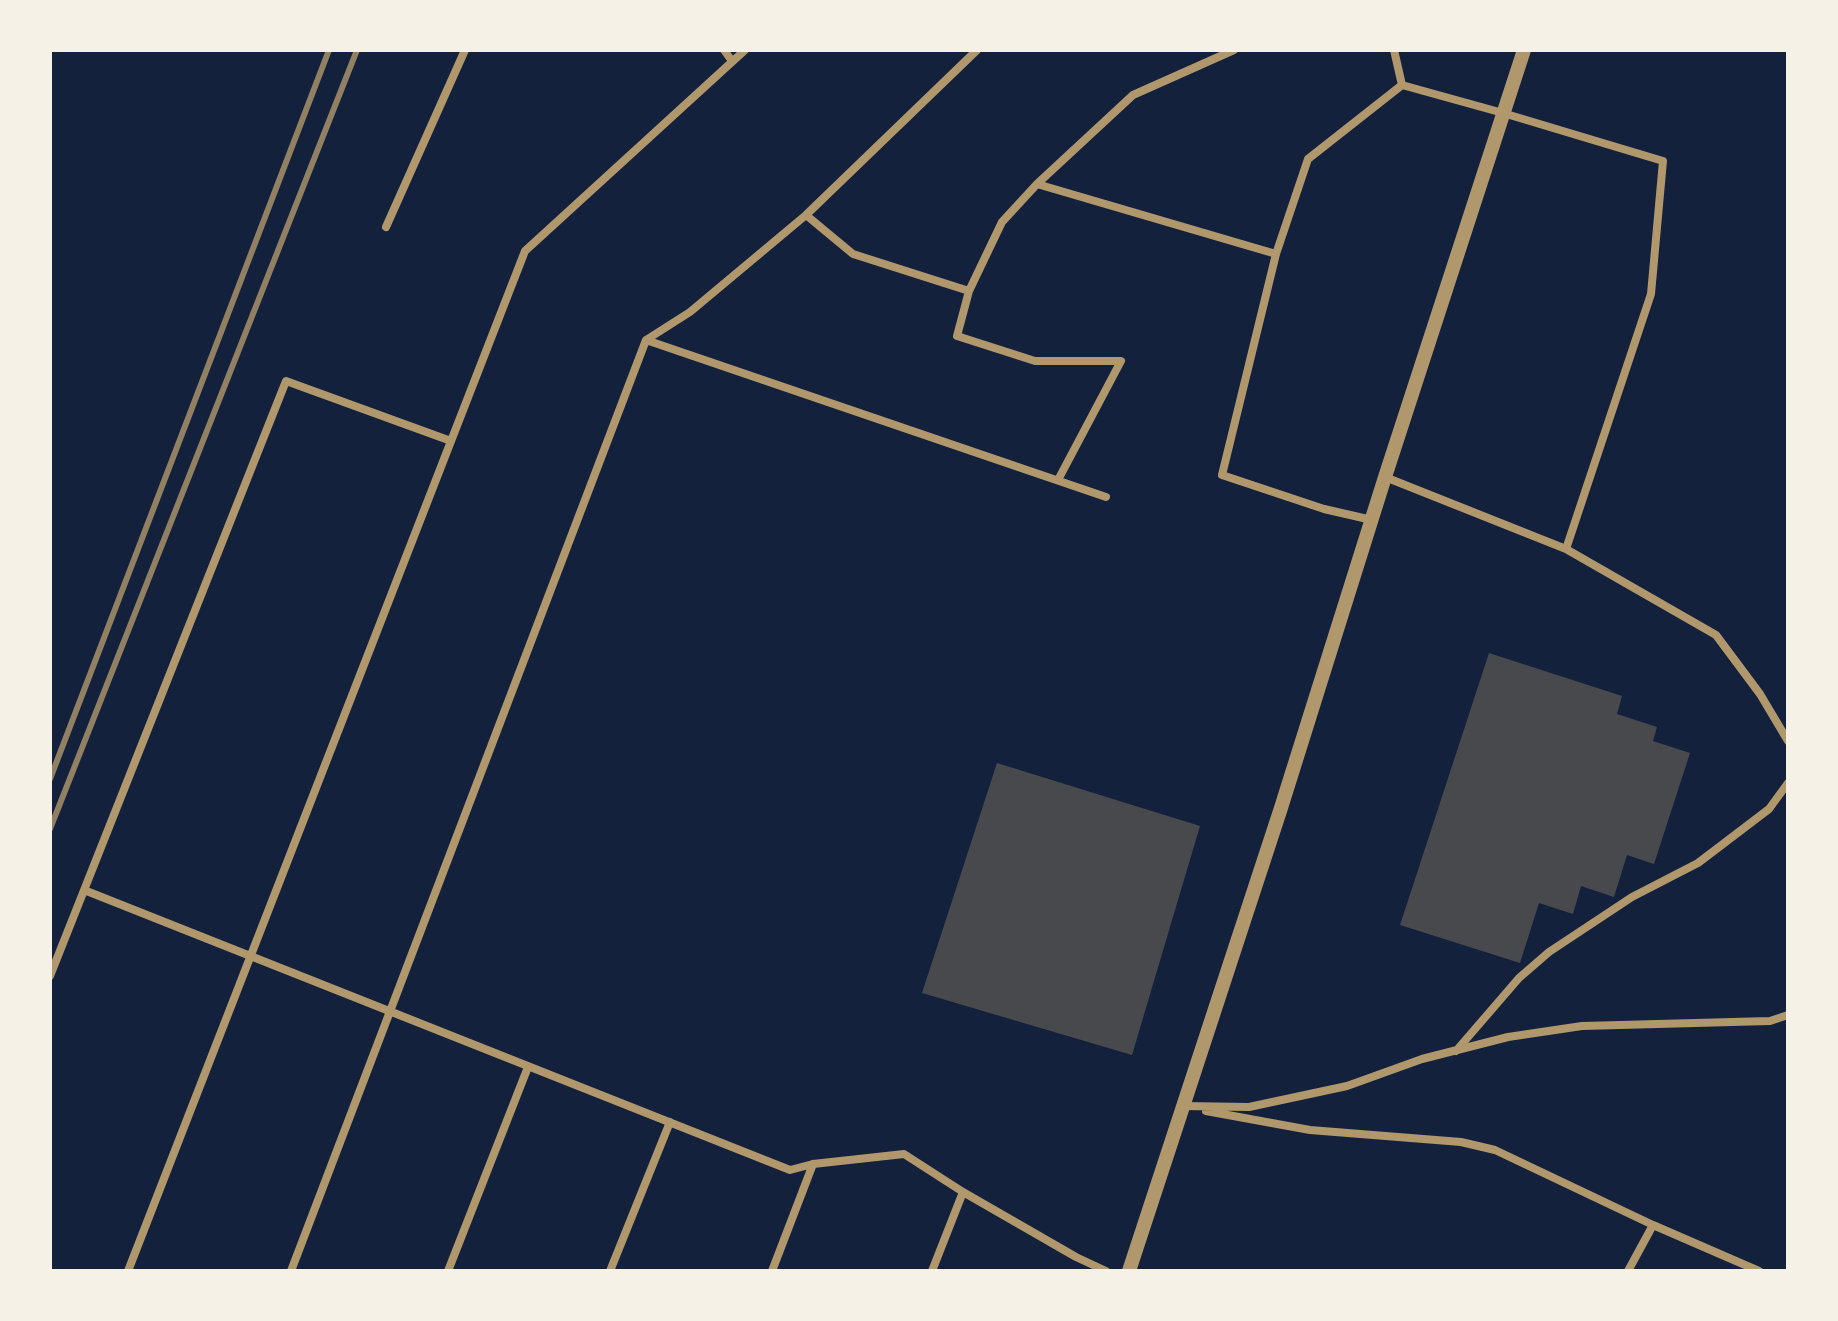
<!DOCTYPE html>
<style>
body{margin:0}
#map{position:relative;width:1838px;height:1321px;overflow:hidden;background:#14213d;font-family:Karla,sans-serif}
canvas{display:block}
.frame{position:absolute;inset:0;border:52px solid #f6f1e7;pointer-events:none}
</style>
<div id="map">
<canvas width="1838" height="1321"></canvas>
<div class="frame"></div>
</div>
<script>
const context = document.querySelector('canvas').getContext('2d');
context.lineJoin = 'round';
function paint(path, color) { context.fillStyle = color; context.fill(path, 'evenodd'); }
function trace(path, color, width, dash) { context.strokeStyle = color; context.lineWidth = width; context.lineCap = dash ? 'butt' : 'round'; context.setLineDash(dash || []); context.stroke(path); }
const building = new Path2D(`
 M1489 653 1622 696 1617 714 1657 727 1653 741 1690 753 1654 864 1627 855 1614 897 1581 886 1573 914 1539 903 1520 963 1400 925Z
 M997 763 1200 826 1132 1055 922 993Z`);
const minor = new Path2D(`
 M724 50 732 61
 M1394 50 1402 85
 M1402 85 1503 113 1663 161 1651 294 1566 549
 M1037 184 1276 254
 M806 215 853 254 969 291
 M386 227 465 50
 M646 340 1106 497
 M1385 477 1566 549 1716 635 1760 694 1788 741
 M1058 480 1121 361H1035L957 336 969 291 1002 222 1037 184 1133 95 1234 50
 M1372 520 1324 509 1222 475 1276 254 1308 159 1402 85
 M84 890 790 1170 813 1164 904 1154 963 1192 1076 1257 1106 1271
 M50 976 286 381 451 441
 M1456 1051 1519 978 1549 952 1632 897 1698 863 1769 809 1788 783
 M1183 1106 1249 1107 1347 1086 1422 1059 1508 1037 1582 1026 1770 1021 1788 1015
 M1206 1111 1310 1130 1461 1142 1495 1150 1653 1225
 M128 1271 525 251 745 50
 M291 1271 646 340 690 312 806 215 977 50
 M448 1271 528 1067
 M610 1271 670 1122
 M772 1271 813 1164
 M932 1271 963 1192
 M1628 1271 1653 1225 1759 1271`);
const tertiary = new Path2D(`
 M1129 1271 1280 811 1385 477 1524 50`);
const rail = new Path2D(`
 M50 779 329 50
 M50 829 357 50`);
paint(building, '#48494c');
trace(minor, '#b1986c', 8);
trace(tertiary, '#b1986c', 14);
trace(rail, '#918062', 6);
</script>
